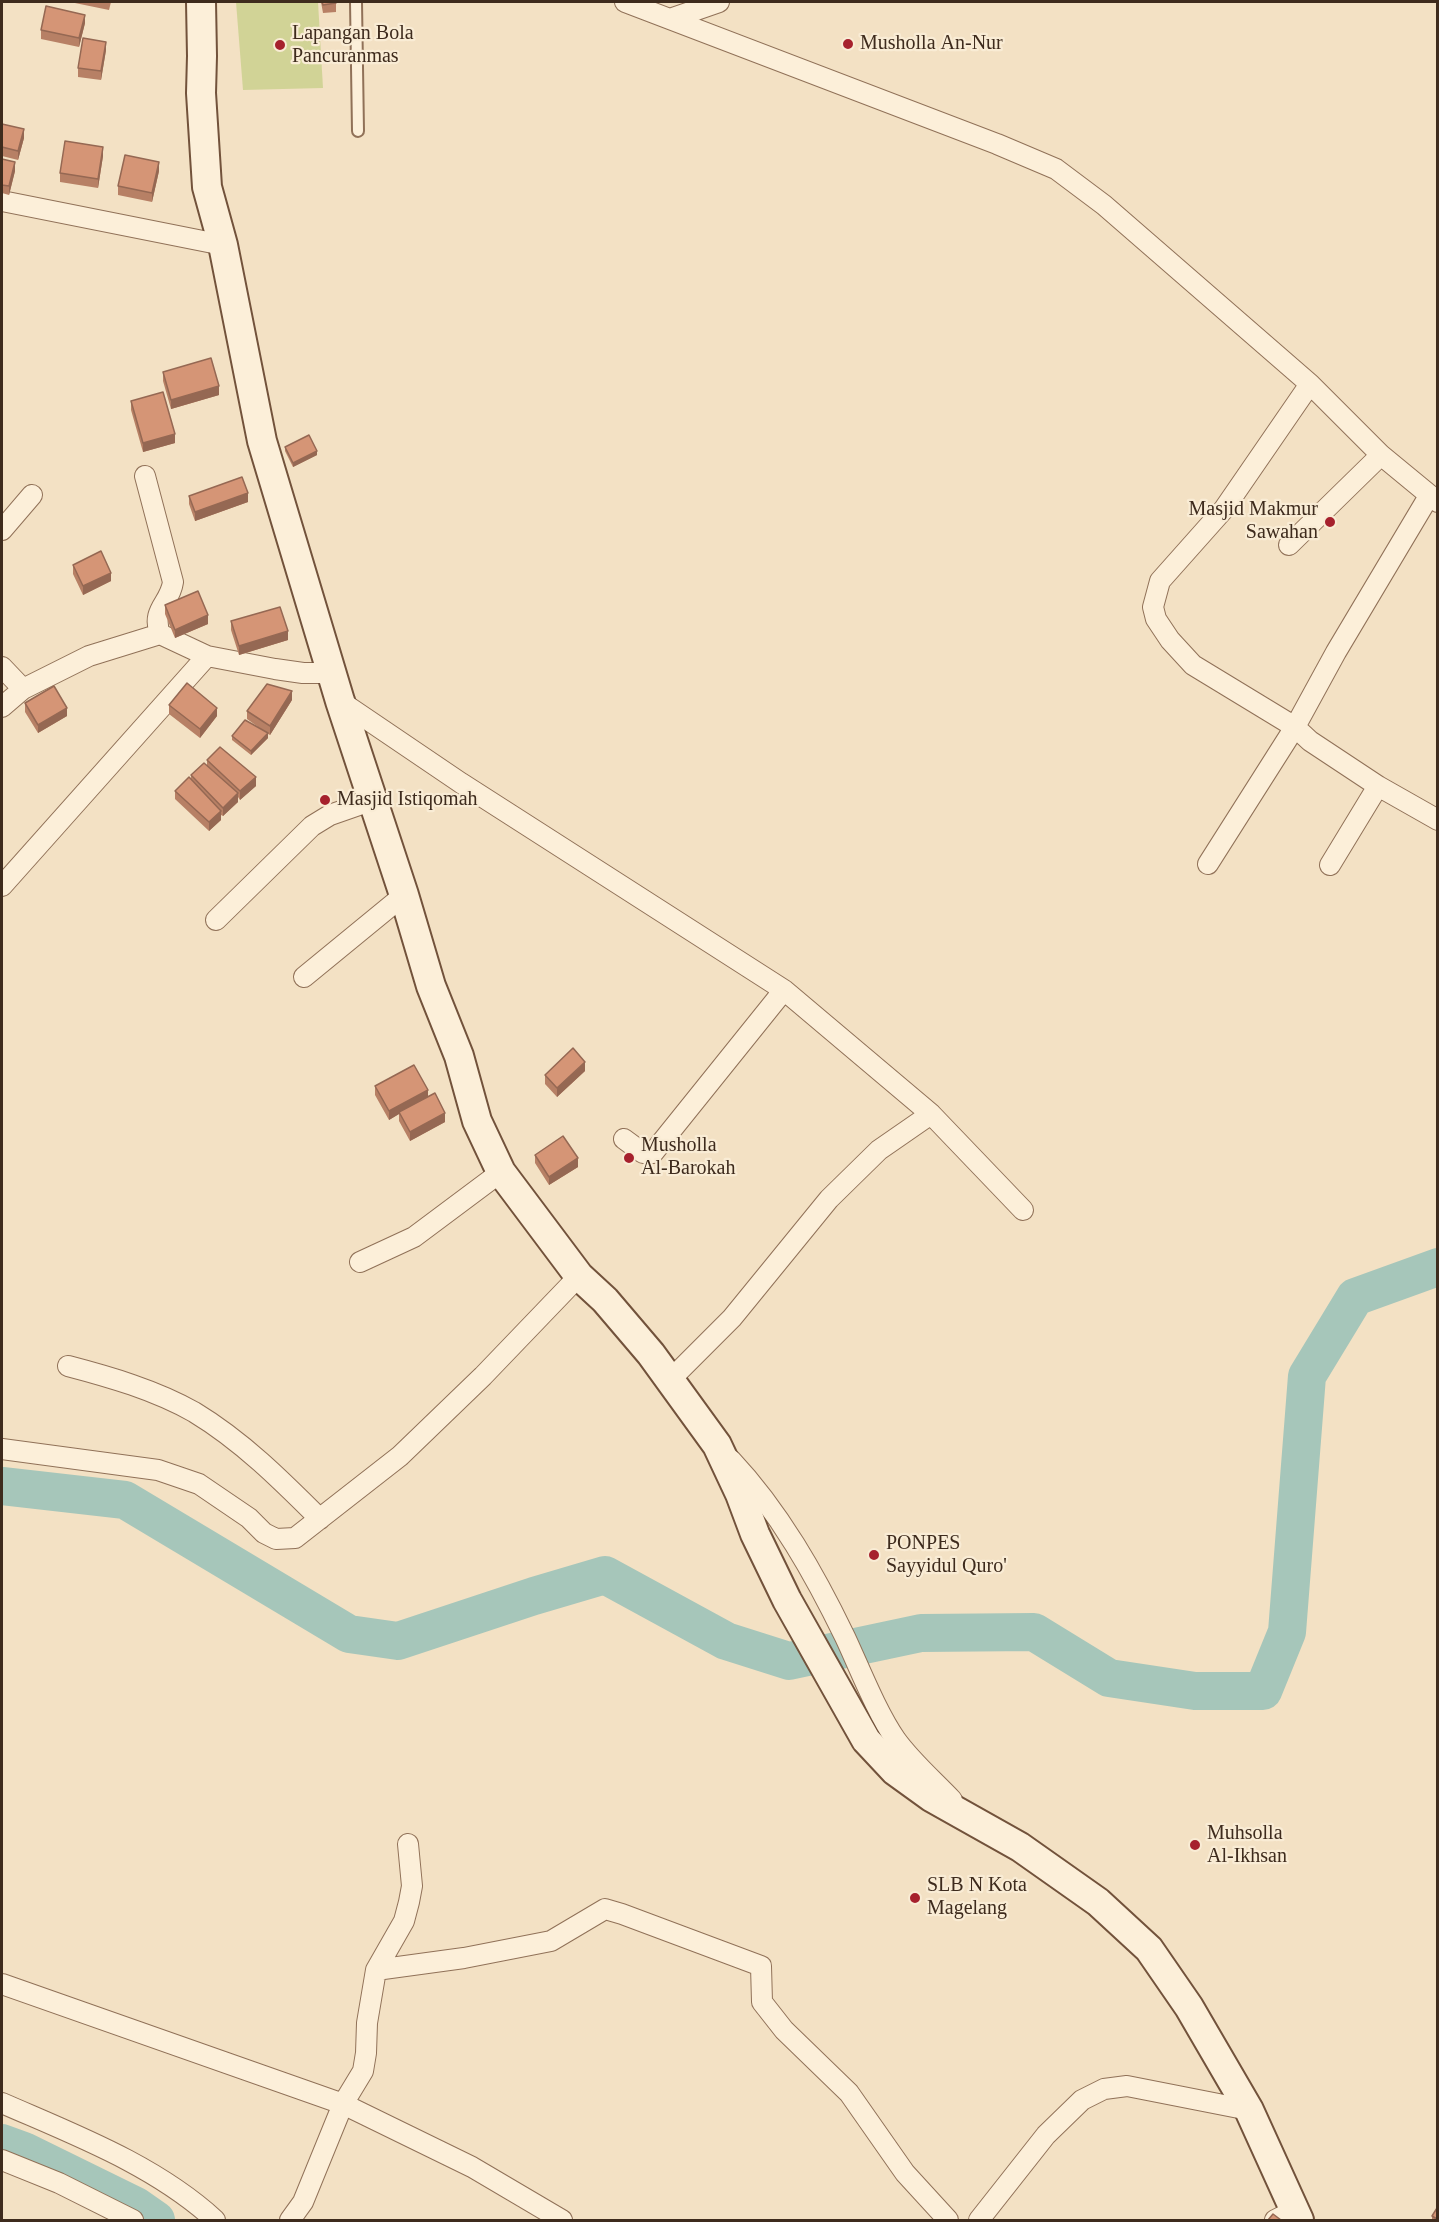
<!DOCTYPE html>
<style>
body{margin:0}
#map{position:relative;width:1439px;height:2222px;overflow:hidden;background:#f3e1c4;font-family:Georgia,serif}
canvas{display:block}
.frame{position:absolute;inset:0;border:3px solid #3e2b1d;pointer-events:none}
</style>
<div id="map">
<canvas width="1439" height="2222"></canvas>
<div class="frame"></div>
</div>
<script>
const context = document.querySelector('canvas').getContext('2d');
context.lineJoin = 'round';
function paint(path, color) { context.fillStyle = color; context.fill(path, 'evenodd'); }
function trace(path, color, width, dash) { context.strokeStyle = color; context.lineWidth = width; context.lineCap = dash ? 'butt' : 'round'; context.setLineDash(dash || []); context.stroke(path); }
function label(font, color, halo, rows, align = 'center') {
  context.font = font + ' Georgia,serif'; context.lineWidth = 4.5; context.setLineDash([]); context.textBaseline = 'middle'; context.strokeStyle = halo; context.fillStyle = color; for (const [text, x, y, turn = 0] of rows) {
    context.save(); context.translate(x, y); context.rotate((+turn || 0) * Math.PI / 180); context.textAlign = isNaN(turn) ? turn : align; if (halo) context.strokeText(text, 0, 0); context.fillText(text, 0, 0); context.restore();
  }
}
const green = new Path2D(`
 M236 2H318L323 88 243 90Z`);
const river = new Path2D(`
 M2 1486 125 1500 349 1634 398 1641 534 1596 605 1575 726 1641 789 1661 921 1633 1034 1632 1109 1678 1195 1691H1263L1287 1632 1307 1376 1355 1297 1438 1267
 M2 2143 24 2151 136 2206 156 2220`);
const lane = new Path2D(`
 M356 2 358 131`);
const street = new Path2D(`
 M625 2 997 144 1056 169 1104 205 1310 384 1381 455 1438 502
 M670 19 719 2
 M2 201 223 245
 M145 476 173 582C170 604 151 609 160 634
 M2 530 32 495
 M1289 545 1381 455
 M2 667 23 689 89 656 160 634 207 656 275 669 303 673H332
 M340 701 461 783 784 990 931 1114 1023 1210
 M2 707 23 689
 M1378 786 1438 820
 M1208 864 1295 727 1193 665 1170 640 1156 619 1153 607 1160 581 1224 509 1310 384
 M1330 865 1378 786 1310 741 1295 727 1336 652 1429 496
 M2 886 207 656
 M216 920 312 826 330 815 373 800
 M304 977 404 895
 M624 1139 643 1153H653L784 990
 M360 1262 414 1237 501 1172
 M68 1366C110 1377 155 1390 194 1412 242 1441 281 1480 320 1519
 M671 1379 732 1318 829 1199 879 1150 931 1114
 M2 1449 158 1470 199 1484 249 1518 264 1533 276 1539 295 1538 400 1456 483 1376 579 1276
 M731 1460C779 1511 815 1575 845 1637 860 1669 876 1711 896 1740 912 1762 933 1780 952 1800
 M376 1970 464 1958 551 1941 605 1909 622 1914 761 1966 762 2002 784 2030 849 2093 905 2173 948 2220
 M2 1984 343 2104 472 2167 562 2220
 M2 2103C75 2135 155 2165 215 2220
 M2 2160 59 2183 133 2220
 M290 2220 303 2202 343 2104 363 2071 366 2053 367 2023 376 1970 404 1921 409 1902 412 1886 408 1844
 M979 2220 1046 2135 1082 2100 1104 2089 1127 2086 1249 2110
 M1275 2220 1295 2210`);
const secondary = new Path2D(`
 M201 2 202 56 201 93 207 187 223 245 262 441 340 701 404 895 431 986 459 1056 477 1121 501 1172 579 1276 605 1300 651 1354 717 1445 740 1494 755 1534 787 1600 866 1740 895 1771 931 1797 1020 1847 1098 1902 1149 1949 1189 2007 1249 2110 1299 2220`);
const wall = new Path2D(`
 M70 2H111L109 10Z
 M321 2H336V12L323 13Z
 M85 23 79 47 41 39V30Z
 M106 50 101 80 78 77V68Z
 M2 124 24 138 18 160 2 156Z
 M103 156 98 188 60 182V173Z
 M2 159 15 171 9 195 2 193Z
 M159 171 152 202 118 195V186Z
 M163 372 219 395 171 409 163 381Z
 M131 401 175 443 143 452 131 410Z
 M285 447 317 455 293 467 285 451Z
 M189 496 248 502 195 521 189 504Z
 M73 565 111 581 83 595 73 574Z
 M165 605 208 624 175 638 165 614Z
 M231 621 288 640 239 655 231 630Z
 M292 700 270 735 268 734V738L251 755 232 740V736L261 729 247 719V711Z
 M25 703 67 716 38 733 25 712Z
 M169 705 217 716 200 738 169 714Z
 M207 760 256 786 240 800 238 797V802L223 816 221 815V820L209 831 175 799V791L191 779V775L207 766Z
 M585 1071 557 1097 545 1084V1075Z
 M375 1086 445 1122 410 1141 399 1121V1114L389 1120 375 1095Z
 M535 1155 578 1167 549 1185 535 1163Z
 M1437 2208V2220H1432V2216Z`);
const shadedWall = new Path2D(`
 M85 15V23L79 47V38Z
 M106 42V50L101 80V71Z
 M24 129V138L18 160V151Z
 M103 147V156L98 188V179Z
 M15 162V171L9 195V186Z
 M159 162V171L152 202V193Z
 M219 386V395L171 409V400Z
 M175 434V443L143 452V443Z
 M317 451V455L293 467V463Z
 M248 493V502L195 521V512Z
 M111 573V581L83 595V586Z
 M208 615V624L175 638V630Z
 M288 631V640L239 655V646Z
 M292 691V700L270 735V726Z
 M67 708V716L38 733V725Z
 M217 708V716L200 738V729Z
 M268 733V738L251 755V751Z
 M256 777V786L240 800V791Z
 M238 793V802L223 816V808Z
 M221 811V820L209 831V822Z
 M585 1062V1071L557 1097V1088Z
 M428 1090V1099L399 1112V1114L389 1120V1111Z
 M445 1113V1122L410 1141V1132Z
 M578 1158V1167L549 1185V1177Z`);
const building = new Path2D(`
 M322 2H336V3L323 5Z
 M46 6 85 15 79 38 41 30Z
 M83 38 106 42 101 71 78 68Z
 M2 124 24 129 18 151 2 147Z
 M65 141 103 147 98 179 60 173Z
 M125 155 159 162 152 193 118 186Z
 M2 159 15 162 9 186 2 185Z
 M211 358 219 386 171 400 163 372Z
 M163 392 175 434 143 443 131 401Z
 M309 435 317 451 293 463 285 447Z
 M242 477 248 493 195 512 189 496Z
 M101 551 111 573 83 586 73 565Z
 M198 591 208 615 175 630 165 605Z
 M280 607 288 631 239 646 231 621Z
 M187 683 217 708 200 729 169 705Z
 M267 684 292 691 270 726 247 711Z
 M54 686 67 708 38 725 25 703Z
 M245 720 268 733 251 751 232 736Z
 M220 747 256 777 240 791 207 760Z
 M204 763 238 793 223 808 191 775Z
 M189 777 221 811 209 822 175 791Z
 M573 1048 585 1062 557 1088 545 1075Z
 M414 1065 428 1090 389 1111 375 1086Z
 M435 1093 445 1113 410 1132 399 1112Z
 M563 1136 578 1158 549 1177 535 1155Z
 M1437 2208V2219L1432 2216Z
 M1273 2214 1281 2220H1268Z`);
const markers = [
 [848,44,6,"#a6212d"],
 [280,45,6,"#a6212d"],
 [1330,522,6,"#a6212d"],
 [325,800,6,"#a6212d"],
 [629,1158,6,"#a6212d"],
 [874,1555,6,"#a6212d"],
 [1195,1845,6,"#a6212d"],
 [915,1898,6,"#a6212d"]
];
const poiNames = [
 ["Lapangan Bola",292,34],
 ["Pancuranmas",292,57],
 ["Musholla An-Nur",860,44],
 ["Masjid Makmur",1318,510,"right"],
 ["Sawahan",1318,533,"right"],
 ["Masjid Istiqomah",337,800],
 ["Musholla",641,1146],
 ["Al-Barokah",641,1169],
 ["PONPES",886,1544],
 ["Sayyidul Quro'",886,1567],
 ["Muhsolla",1207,1834],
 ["Al-Ikhsan",1207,1857],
 ["SLB N Kota",927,1886],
 ["Magelang",927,1909]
];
paint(green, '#d1d396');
trace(river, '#a6c6ba', 38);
trace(lane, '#907158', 14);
trace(street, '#907158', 22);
trace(secondary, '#72523b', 32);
trace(lane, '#fcefd9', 10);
trace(street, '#fcefd9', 20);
trace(secondary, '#fcefd9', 28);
paint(wall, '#b78065');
paint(shadedWall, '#956853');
paint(building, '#d59576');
trace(building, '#956853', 1.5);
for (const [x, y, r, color] of markers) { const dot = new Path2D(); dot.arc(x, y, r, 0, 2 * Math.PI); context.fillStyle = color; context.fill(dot); trace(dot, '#f9ecd5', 2); }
label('20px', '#3e2b1d', '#f9ecd5', poiNames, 'left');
</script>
